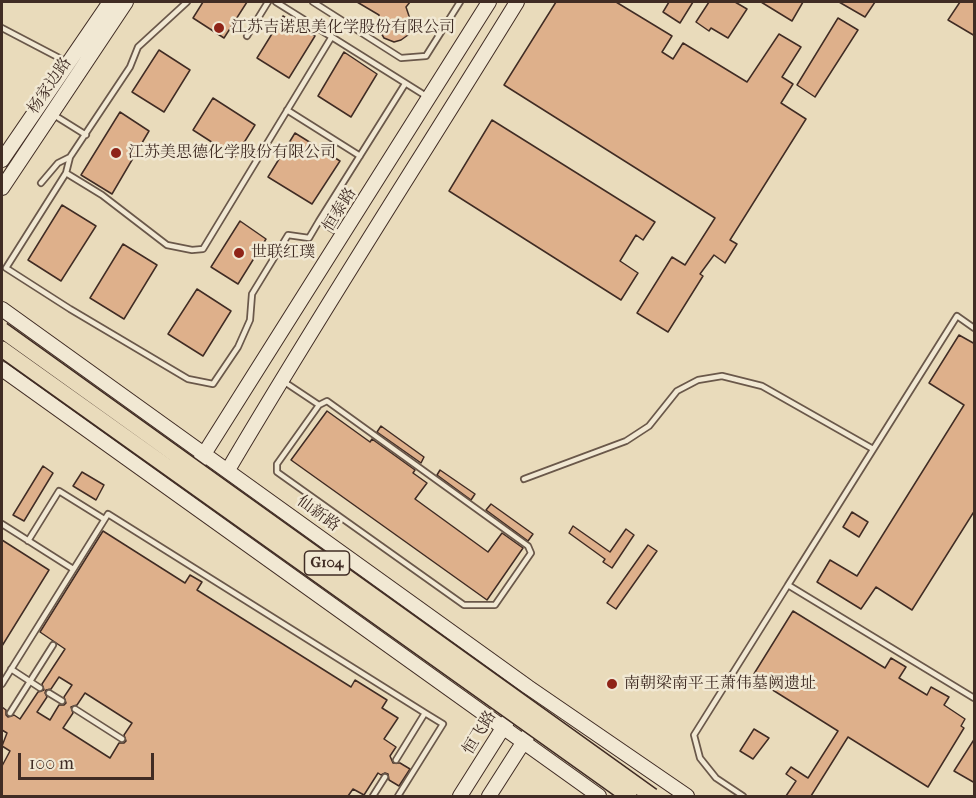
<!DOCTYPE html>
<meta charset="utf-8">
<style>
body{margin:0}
#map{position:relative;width:976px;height:798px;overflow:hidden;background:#e9dbbb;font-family:"IM FELL French Canon",serif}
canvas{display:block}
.frame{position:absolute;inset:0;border:3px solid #402c24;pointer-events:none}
.scale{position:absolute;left:18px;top:753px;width:136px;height:27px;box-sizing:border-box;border:3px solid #402c24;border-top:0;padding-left:8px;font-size:18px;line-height:21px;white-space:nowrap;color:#402c24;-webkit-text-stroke:4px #f1e8d3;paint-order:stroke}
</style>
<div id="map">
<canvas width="976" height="798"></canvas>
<div class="frame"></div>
<div class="scale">100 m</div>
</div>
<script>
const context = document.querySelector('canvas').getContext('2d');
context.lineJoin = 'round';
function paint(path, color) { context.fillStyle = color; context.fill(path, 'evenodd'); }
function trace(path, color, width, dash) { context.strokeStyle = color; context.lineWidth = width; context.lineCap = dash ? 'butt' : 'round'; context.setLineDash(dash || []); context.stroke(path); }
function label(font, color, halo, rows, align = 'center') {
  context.font = font + ' "IM FELL French Canon","Noto Serif SC",serif'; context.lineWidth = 5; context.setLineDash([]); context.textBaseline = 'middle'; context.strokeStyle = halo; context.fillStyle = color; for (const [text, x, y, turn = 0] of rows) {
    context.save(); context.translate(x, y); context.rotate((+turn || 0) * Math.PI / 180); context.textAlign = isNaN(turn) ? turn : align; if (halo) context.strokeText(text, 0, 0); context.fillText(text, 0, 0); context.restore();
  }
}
const building = new Path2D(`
 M203 2H247L224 38 193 18Z
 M357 2H410L406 7 412 25 408 35 401 40 394 42 384 38 378 28 379 15Z
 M556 2H616L672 36 662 52 673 59 683 43 747 82 779 34 801 47 782 77 793 84 781 103 806 119 730 240 737 244 725 263 714 255 700 274 703 276 668 332 637 313 672 257 685 265 715 218 504 85Z
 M669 2H693L680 23 663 12Z
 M709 2H735L747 9 728 38 711 28 709 31 696 22Z
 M761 2H803L792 21Z
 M839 2H875L865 17Z
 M960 2H975V36L948 20Z
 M283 16 315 36 289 78 257 58Z
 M838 18 858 30 815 97 797 85Z
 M159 50 190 70 164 112 132 92Z
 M344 52 377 74 351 117 318 96Z
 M213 98 255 125 235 157 193 130Z
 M120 112 149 131 112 194 81 175Z
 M492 120 655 222 643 240 636 235 620 261 638 273 621 300 449 191Z
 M295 133 340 161 312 204 268 177Z
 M62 205 96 226 61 281 28 260Z
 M240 221 266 239 238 284 211 267Z
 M123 244 157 265 124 319 90 298Z
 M197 289 231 311 203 356 168 334Z
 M959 335 975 344V510L912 610 876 587 861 609 817 582 830 560 857 576 964 405 929 383Z
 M327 411 370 442 372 439 415 470 413 473 427 483 415 499 488 552 502 533 523 548 487 600 291 460Z
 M381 426 424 457 421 463 377 432Z
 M43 466 53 473 24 521 13 515Z
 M440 470 475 494 471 500 437 475Z
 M82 472 104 485 96 500 73 486Z
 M491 504 533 534 528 541 486 510Z
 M852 512 868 522 859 537 843 527Z
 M573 526 610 552 626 529 634 535 612 568 603 562 605 559 569 533Z
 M103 531 185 583 190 575 202 582 197 590 351 687 355 680 387 700 382 708 398 718 384 739 396 747 390 756 393 763H400L410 769 399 786 389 780 388 774 385 773 381 775 378 773 364 795 353 789 348 796H2V766L10 751 2 746 7 733 2 730V707L6 710V715L8 717 14 715 20 719 38 692 44 690 42 684 65 649 40 632ZM59 677 72 685 64 697 66 703 64 705H59L50 720 37 712 47 697 45 693 46 690 51 689ZM85 693 132 723 124 735 126 741 124 743H119L110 758 63 728 73 713 71 707 77 705Z
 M2 540 49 570 2 646Z
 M648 545 657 551 616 609 607 603Z
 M793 611 885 668 891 658 906 667 899 678 927 695 931 687 949 697 944 705 965 719 961 726 964 728 928 787 848 737 811 796H786L796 781 786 774 791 767 808 778 838 731 752 677Z
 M754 729 769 738 753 759 740 751Z
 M975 738V783L954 771Z`);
const lane = new Path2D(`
 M187 2 138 47 130 67 70 157 66 173 6 268 70 309 188 379 213 384 238 347 250 320 252 294 288 235 309 238 319 221 341 234
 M276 2 426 96
 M313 2 401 58 426 56 460 2
 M2 28 67 62
 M247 36 268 2
 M287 110 360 156
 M54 115 86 135
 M66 173 102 195 167 245 192 250 203 249 331 38
 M41 183 58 163 70 157
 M319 221 405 84
 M283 381 319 405 327 401 528 546 531 553 495 605H464L277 472V464L319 405
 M524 479 626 441 649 426 677 391 698 380 722 376 762 386 873 449
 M2 524 73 569
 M28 541 59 491 104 519
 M788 585 957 316 974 328
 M11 669 40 688
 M2 684 108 514 425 713 396 760
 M49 693 62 701
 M75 709 122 739
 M10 713 53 645
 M373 796 385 777
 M398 796 443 724 425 713
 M743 796 716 778 700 758 694 735 788 585 974 698`);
const secondary = new Path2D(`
 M2 160 110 2
 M2 188 126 2
 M2 309 528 687 687 796
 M2 369 599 796
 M199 462 489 2
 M228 470C321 312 421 158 517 2
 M460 796 508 720
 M489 796 528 735`);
const primaryBridge = new Path2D(`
 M2 330 652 796
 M2 349 629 796`);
const markers = [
 [219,28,6,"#8f2418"],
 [116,153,6,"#8f2418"],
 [239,253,6,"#8f2418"],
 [612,684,6,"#8f2418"]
];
const shields = [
 [327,563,45]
];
const shieldNames = [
 ["G104",327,563]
];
const poiNames = [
 ["江苏吉诺思美化学股份有限公司",231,28],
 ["江苏美思德化学股份有限公司",128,153],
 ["世联红璞",251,253],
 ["南朝梁南平王萧伟墓阙遗址",624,684]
];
const streetNames = [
 ["杨家边路",50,86,-56],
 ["恒泰路",340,210,-58],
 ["仙新路",318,514,36],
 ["恒飞路",480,733,-58]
];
paint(building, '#deb08b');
trace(building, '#402c24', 1.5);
trace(lane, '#6a584a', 8);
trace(secondary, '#402c24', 16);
trace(lane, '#f1e8d3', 4.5);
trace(secondary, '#f1e8d3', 14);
trace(primaryBridge, '#402c24', 18, []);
trace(primaryBridge, '#e9dbbb', 15);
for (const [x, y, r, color] of markers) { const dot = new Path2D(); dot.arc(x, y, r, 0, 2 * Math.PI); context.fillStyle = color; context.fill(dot); trace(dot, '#f1e8d3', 2); }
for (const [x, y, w] of shields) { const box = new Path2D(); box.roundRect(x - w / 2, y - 12, w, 24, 4.5); context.fillStyle = '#f1e8d3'; context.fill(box); trace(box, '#402c24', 1.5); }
label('bold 15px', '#402c24', null, shieldNames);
label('16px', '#402c24', '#f1e8d3', poiNames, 'left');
label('16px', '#402c24', '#f1e8d3', streetNames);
</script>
